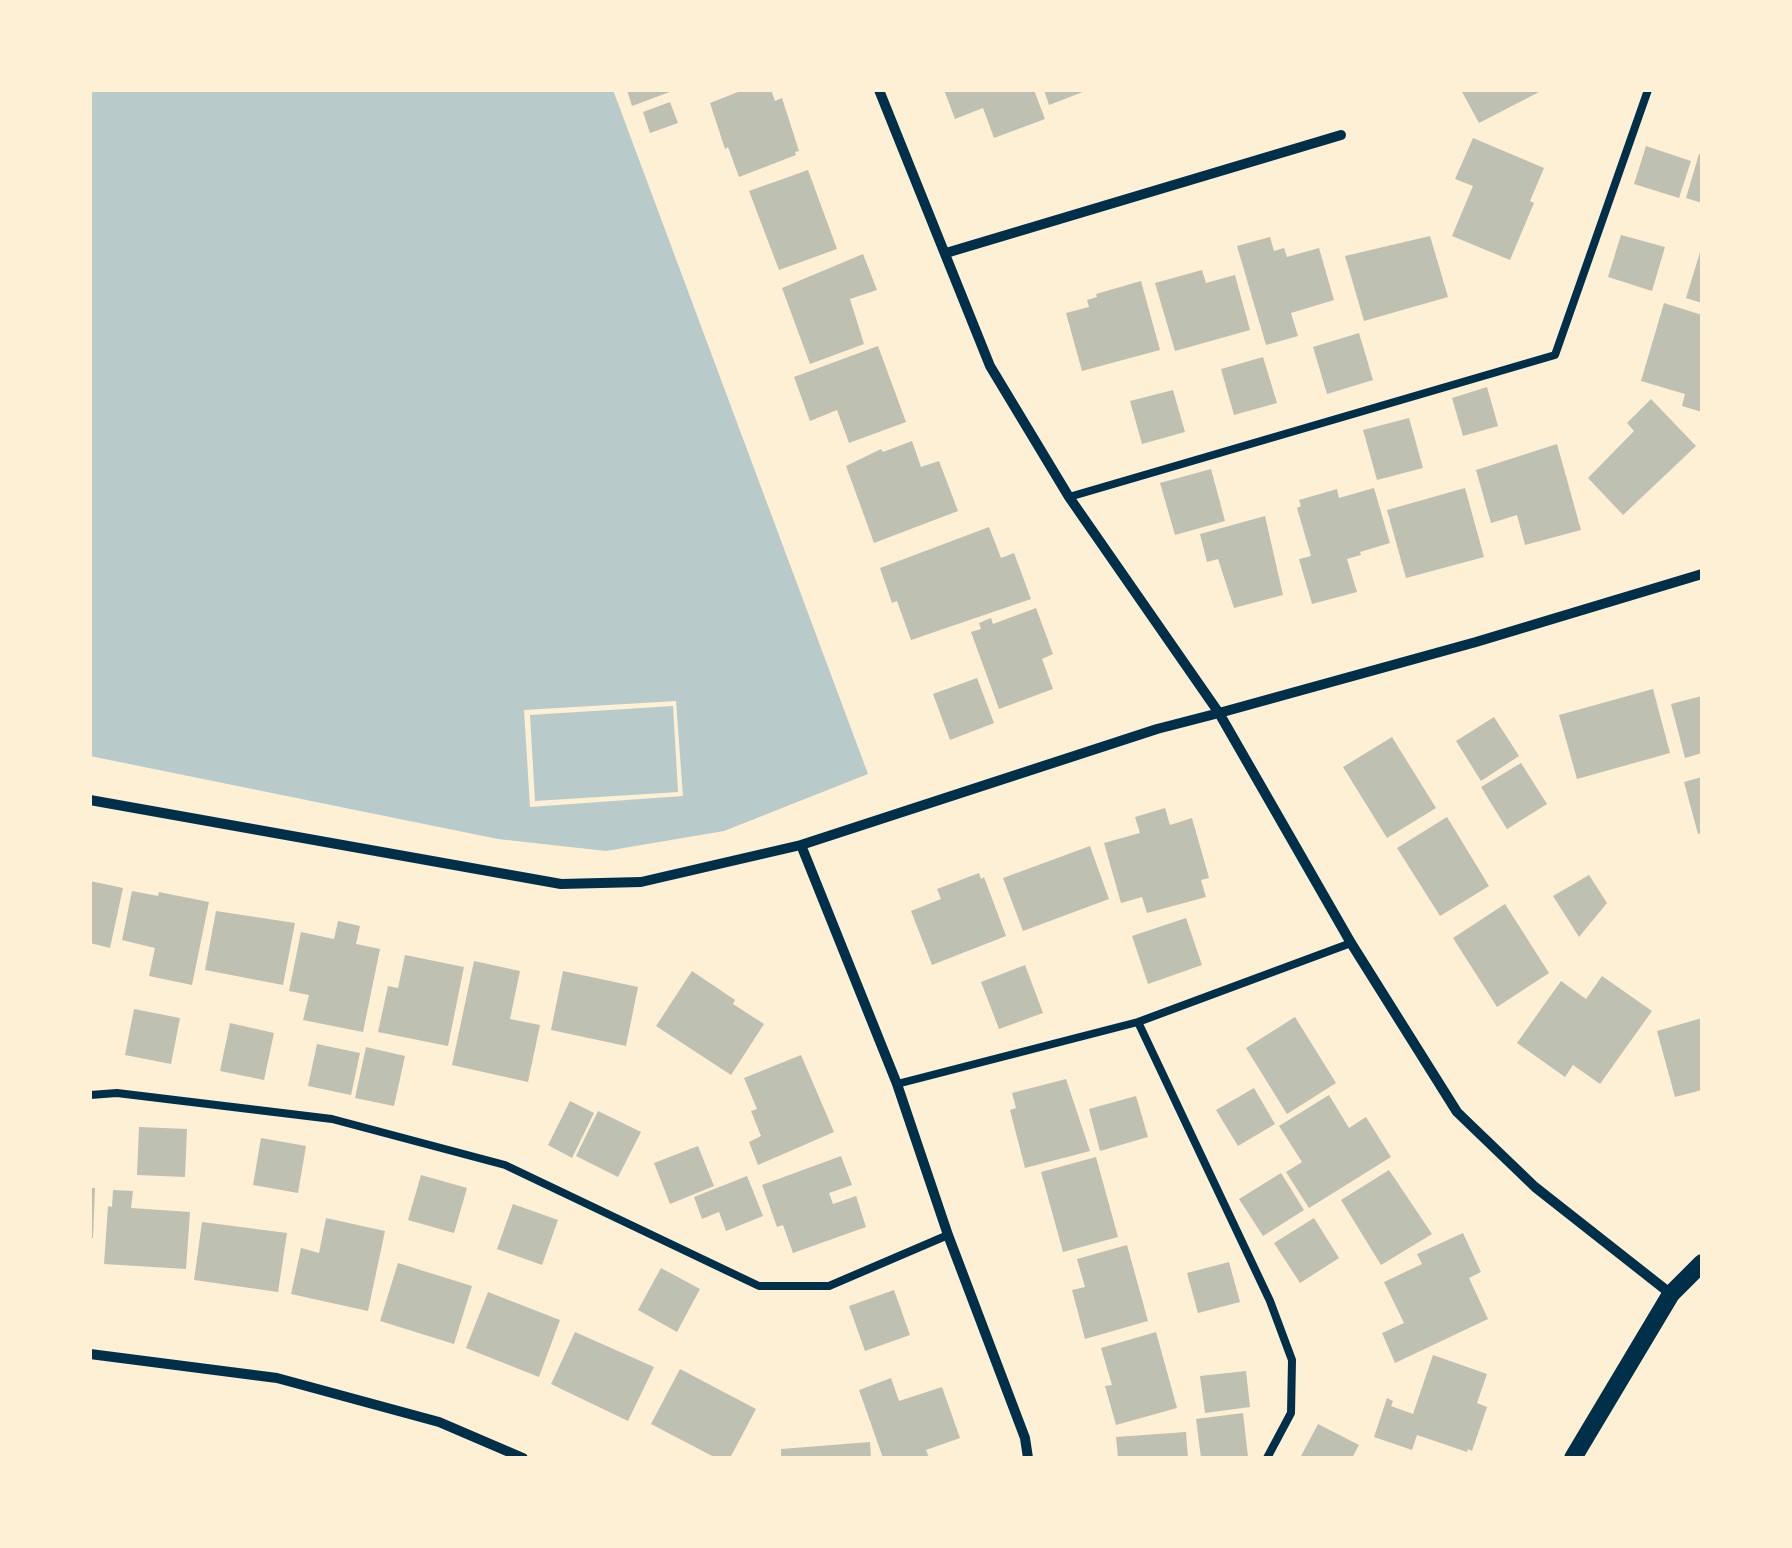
<!DOCTYPE html>
<style>
body{margin:0}
#map{position:relative;width:1792px;height:1548px;overflow:hidden;background:#fdf0d5;font-family:"IBM Plex Serif",serif}
canvas{display:block}
.frame{position:absolute;inset:0;border:92px solid #fdf0d5;pointer-events:none}
</style>
<div id="map">
<canvas width="1792" height="1548"></canvas>
<div class="frame"></div>
</div>
<script>
const context = document.querySelector('canvas').getContext('2d');
context.lineJoin = 'round';
function paint(path, color) { context.fillStyle = color; context.fill(path, 'evenodd'); }
function trace(path, color, width, dash) { context.strokeStyle = color; context.lineWidth = width; context.lineCap = dash ? 'butt' : 'round'; context.setLineDash(dash || []); context.stroke(path); }
const green = new Path2D(`
 M90 90H613L868 774 724 831 606 851 498 839 90 756ZM676 701 683 796 530 807 524 710Z
 M673 706 678 792 535 801 530 715Z`);
const building = new Path2D(`
 M627 90H675L632 106Z
 M743 90H771L775 101 782 98 799 151 795 152 796 155 739 177 728 147 725 149 710 103Z
 M944 90H1034L1045 119 994 138 983 108 955 119Z
 M1044 90H1088L1049 105Z
 M1461 90H1543L1479 123Z
 M670 102 678 123 650 133 643 112Z
 M1473 138 1544 168 1530 201 1534 203 1510 260 1452 236 1473 186 1455 179Z
 M1646 146 1691 161 1679 198 1634 184Z
 M1699 154 1702 155V203L1686 198Z
 M808 170 837 249 779 270 749 191Z
 M1621 235 1665 247 1652 291 1608 277Z
 M1430 236 1448 297 1364 321 1345 256Z
 M1270 237 1274 251 1284 248 1287 257 1319 248 1334 300 1291 313 1298 336 1266 345 1237 246Z
 M1701 249 1702 250V303L1686 298Z
 M863 254 877 290 850 299 864 344 810 364 782 288Z
 M1202 270 1206 283 1235 275 1250 330 1175 351 1155 283Z
 M1141 281 1160 350 1082 371 1066 313 1089 307 1087 300 1097 297 1096 294Z
 M1664 303 1702 315V412L1682 406 1685 394 1641 381Z
 M1359 333 1373 380 1327 394 1313 347Z
 M878 346 906 422 849 443 837 410 810 421 794 377Z
 M1263 357 1277 403 1234 415 1221 369Z
 M1487 387 1498 426 1463 436 1452 398Z
 M1173 390 1185 432 1142 444 1130 401Z
 M1651 399 1696 446 1623 515 1588 478 1634 431 1627 423Z
 M1409 418 1423 468 1377 480 1363 430Z
 M912 441 921 467 939 461 958 511 874 543 846 466 881 449 883 452Z
 M1557 444 1581 530 1525 545 1517 515 1491 523 1476 470Z
 M1211 469 1225 521 1175 535 1160 483Z
 M1374 488 1390 543 1360 552 1361 555 1347 559 1357 592 1312 604 1299 559 1311 556 1297 508 1301 506 1299 500 1337 489 1339 498Z
 M1465 488 1484 557 1406 578 1387 510Z
 M1265 516 1283 595 1234 608 1218 559 1207 562 1200 534Z
 M989 527 1001 558 1014 553 1031 599 911 640 897 601 892 603 880 568Z
 M1036 608 1053 654 1042 659 1053 689 999 709 971 632 981 629 979 623 991 618 993 624Z
 M977 678 994 723 950 740 933 694Z
 M1653 689 1670 753 1577 779 1559 715Z
 M1702 696V753L1685 758 1671 704Z
 M1494 717 1519 756 1481 781 1456 741Z
 M1392 737 1436 808 1387 838 1343 767Z
 M1521 763 1547 804 1507 829 1481 787Z
 M1702 777V833L1698 834 1684 782Z
 M1165 808 1170 825 1192 818 1209 878 1201 880 1206 897 1147 913 1142 897 1121 903 1104 843 1140 833 1135 817Z
 M1447 817 1489 886 1440 916 1397 848Z
 M1090 846 1109 899 1023 931 1003 878Z
 M979 873 981 879 984 877 1006 936 932 965 911 911 941 899 937 889Z
 M1589 875 1607 903 1579 937 1553 896Z
 M90 881 123 888 110 948 90 943Z
 M132 891 158 896 159 892 209 902 192 985 149 976 155 948 122 940Z
 M1505 904 1549 973 1497 1007 1453 938Z
 M216 911 295 923 283 985 205 970Z
 M1186 918 1202 965 1148 984 1132 936Z
 M338 921 360 926 356 944 380 949 363 1032 303 1020 309 995 289 991 301 932 334 939Z
 M405 955 464 967 448 1046 378 1032 388 986 398 988Z
 M474 961 520 971 510 1019 540 1025 528 1082 452 1065Z
 M1025 965 1043 1013 999 1029 981 982Z
 M563 971 638 987 626 1046 551 1030Z
 M692 971 735 1000 733 1004 764 1024 731 1075 656 1026Z
 M1602 976 1652 1011 1600 1084 1573 1065 1565 1077 1517 1043 1561 981 1586 999Z
 M134 1009 180 1018 171 1064 125 1055Z
 M1295 1017 1336 1083 1287 1114 1246 1048Z
 M1702 1018V1090L1675 1097 1657 1031Z
 M230 1023 274 1033 264 1080 220 1071Z
 M317 1044 360 1053 351 1095 308 1086Z
 M366 1047 405 1056 394 1106 355 1098Z
 M801 1055 834 1132 758 1165 749 1142 761 1136 751 1111 757 1109 744 1078Z
 M1066 1079 1090 1151 1025 1168 1010 1110 1016 1108 1012 1093Z
 M1254 1088 1275 1124 1238 1146 1216 1110Z
 M1329 1095 1349 1128 1366 1117 1391 1157 1309 1208 1286 1172 1302 1162 1279 1126Z
 M1136 1096 1148 1137 1100 1151 1089 1109Z
 M570 1101 594 1113 572 1158 548 1145Z
 M598 1111 641 1132 618 1177 576 1156Z
 M139 1127 187 1129 185 1177 137 1175Z
 M261 1138 306 1146 298 1193 253 1185Z
 M698 1146 714 1186 670 1204 654 1163Z
 M841 1156 852 1185 829 1193 833 1204 856 1196 866 1227 793 1253 783 1225 777 1227 762 1185Z
 M1096 1157 1118 1237 1063 1252 1041 1172Z
 M1389 1170 1432 1234 1381 1265 1341 1200Z
 M1281 1173 1304 1210 1263 1236 1239 1199Z
 M421 1175 467 1188 454 1233 408 1220Z
 M747 1176 763 1216 726 1231 719 1212 702 1219 694 1197Z
 M90 1188H95L93 1238H90Z
 M113 1190 133 1191 131 1208 190 1212 186 1269 104 1264 108 1206 112 1207Z
 M513 1204 558 1220 542 1265 497 1249Z
 M326 1218 385 1231 368 1311 291 1294 301 1248 319 1253Z
 M1314 1218 1339 1258 1300 1283 1274 1243Z
 M202 1222 287 1233 278 1292 194 1280Z
 M1463 1233 1481 1272 1469 1278 1488 1319 1395 1363 1382 1333 1404 1323 1384 1282 1422 1264 1417 1254Z
 M1127 1245 1148 1321 1085 1339 1072 1290 1085 1287 1077 1259Z
 M1229 1262 1240 1302 1198 1313 1187 1273Z
 M398 1263 472 1286 454 1344 380 1321Z
 M661 1268 700 1289 677 1332 638 1310Z
 M894 1290 910 1335 865 1351 849 1306Z
 M488 1292 560 1320 539 1377 466 1348Z
 M575 1332 654 1367 628 1421 551 1384Z
 M1156 1332 1177 1408 1116 1425 1105 1386 1112 1385 1101 1348Z
 M1433 1355 1487 1374 1477 1403 1487 1407 1472 1451 1468 1449 1467 1452 1417 1435 1412 1450 1374 1437 1387 1398 1393 1401 1391 1406 1413 1414Z
 M680 1369 756 1409 730 1458H716L651 1424Z
 M1246 1371 1250 1407 1205 1413 1200 1376Z
 M891 1378 899 1401 942 1387 960 1438 926 1450 929 1458H883L859 1390Z
 M1243 1413 1248 1457 1201 1458 1196 1419Z
 M1318 1424 1359 1445 1352 1458H1300Z
 M1186 1432 1188 1458H1118L1116 1437Z
 M870 1442 871 1458H781V1449Z`);
const service = new Path2D(`
 M1069 497 1555 355 1648 90
 M1138 1022 1270 1301 1292 1360 1291 1413 1267 1458
 M897 1084 1138 1022 1351 943
 M90 1095 117 1093 332 1119 505 1165 759 1286H829L948 1235`);
const minor = new Path2D(`
 M879 90 990 366 1069 497 1219 713 1476 642 1702 574
 M946 253 1341 135
 M90 800 561 884 641 882 801 845 1157 729 1219 713 1351 943 1457 1112 1535 1187 1671 1294
 M801 845 897 1084 948 1235 1025 1438 1028 1458
 M90 1354 277 1378 439 1422 523 1458`);
const tertiary = new Path2D(`
 M1573 1458 1671 1294 1702 1263`);
paint(green, '#b9caca');
paint(building, '#bec0b2');
trace(service, '#003049', 8);
trace(minor, '#003049', 10);
trace(tertiary, '#003049', 18);
</script>
